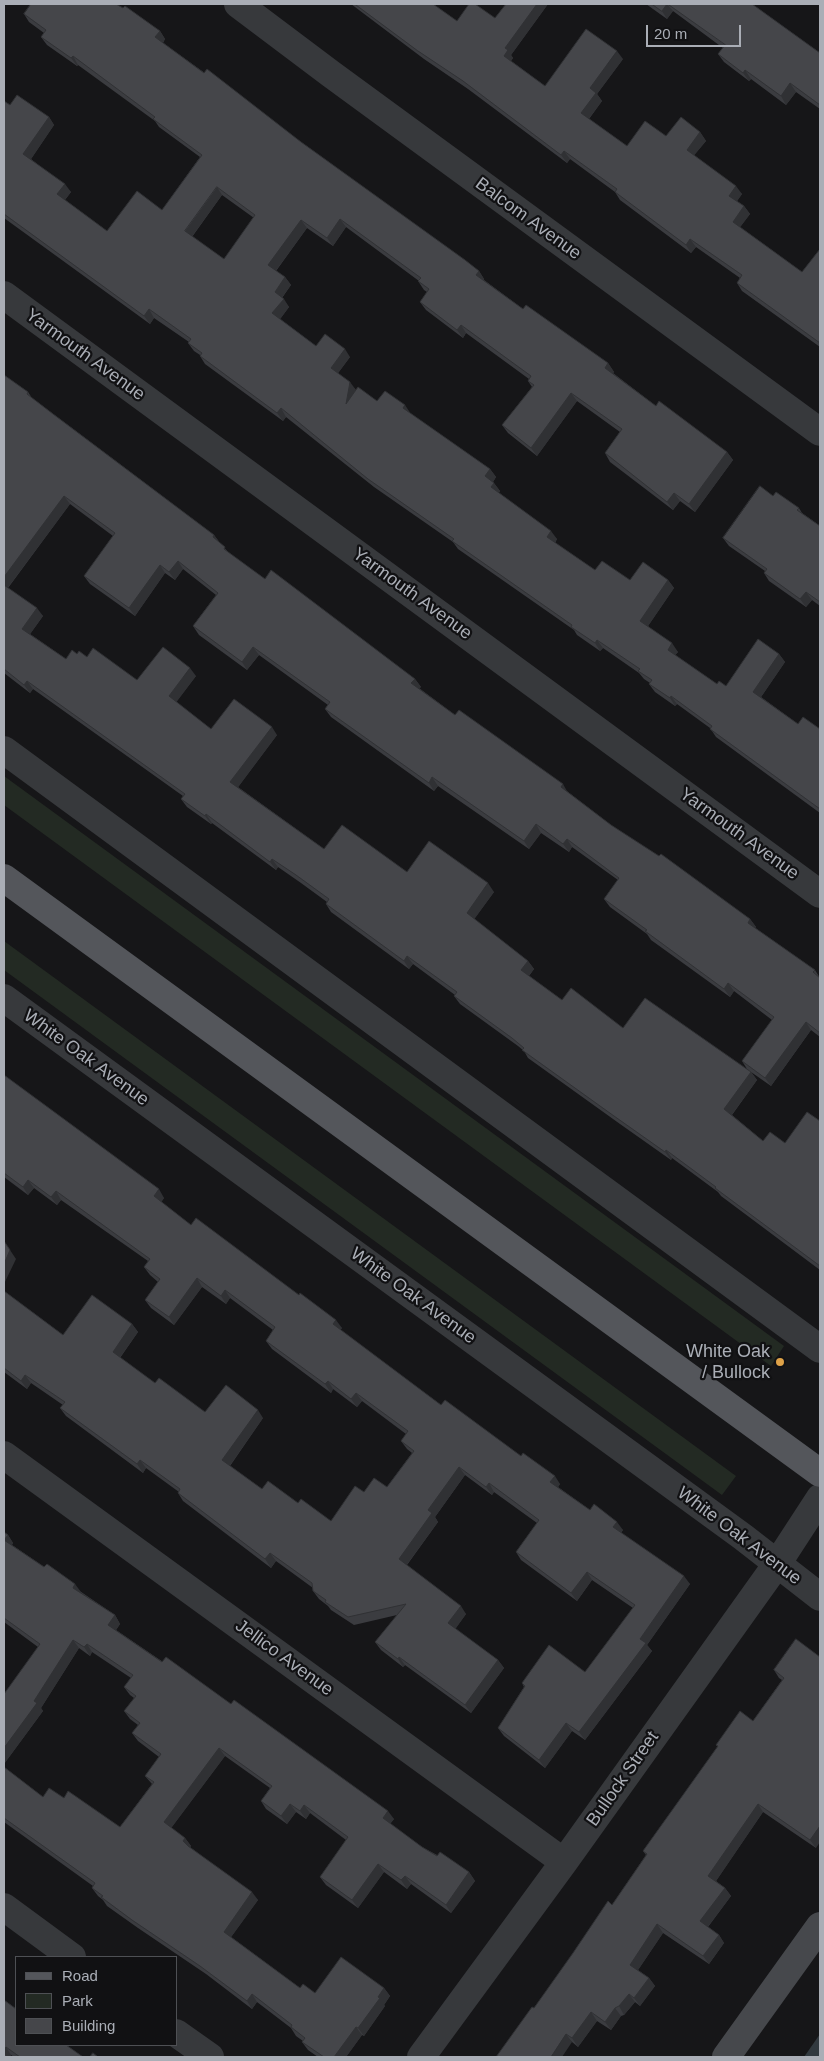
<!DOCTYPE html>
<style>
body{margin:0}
#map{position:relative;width:824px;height:2061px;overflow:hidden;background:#161618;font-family:Helvetica,sans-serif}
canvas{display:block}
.frame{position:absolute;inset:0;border:5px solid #aaaeb6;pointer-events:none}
.legend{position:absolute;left:15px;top:1956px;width:162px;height:90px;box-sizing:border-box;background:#111113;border:1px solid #4e5054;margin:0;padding:6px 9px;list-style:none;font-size:15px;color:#aaaeb6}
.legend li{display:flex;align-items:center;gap:10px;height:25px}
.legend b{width:25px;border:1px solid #4e5054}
.scale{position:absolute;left:646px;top:25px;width:95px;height:22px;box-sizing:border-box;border:2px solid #aaaeb6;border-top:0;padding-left:6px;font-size:15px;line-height:18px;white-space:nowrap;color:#aaaeb6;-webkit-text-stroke:4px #111113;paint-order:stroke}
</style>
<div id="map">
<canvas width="824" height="2061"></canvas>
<div class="frame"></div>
<ul class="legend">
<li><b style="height:6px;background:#54565b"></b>Road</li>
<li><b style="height:14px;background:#232a23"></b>Park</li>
<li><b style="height:14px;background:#45464a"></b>Building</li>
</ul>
<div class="scale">20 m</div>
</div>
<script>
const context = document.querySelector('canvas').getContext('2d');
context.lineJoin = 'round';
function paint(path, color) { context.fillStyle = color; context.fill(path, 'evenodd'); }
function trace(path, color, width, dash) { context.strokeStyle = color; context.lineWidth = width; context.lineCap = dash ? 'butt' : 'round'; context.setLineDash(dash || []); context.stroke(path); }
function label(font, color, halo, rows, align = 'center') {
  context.font = font + ' Helvetica,sans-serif'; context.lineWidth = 4.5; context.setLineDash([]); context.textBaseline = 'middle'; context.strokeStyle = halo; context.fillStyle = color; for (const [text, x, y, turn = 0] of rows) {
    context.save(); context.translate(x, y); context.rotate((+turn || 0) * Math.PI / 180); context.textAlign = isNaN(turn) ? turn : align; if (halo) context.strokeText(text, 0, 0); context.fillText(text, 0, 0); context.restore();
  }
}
const green = new Path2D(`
 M4 776 784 1346 771 1366 4 805Z
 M4 941 736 1476 722 1495 4 970Z`);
const water = new Path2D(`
 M820 2034V2057H804Z`);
const street = new Path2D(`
 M238 4 331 74 820 432
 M4 295 820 894
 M4 750 820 1349
 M4 998 743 1537 820 1597
 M4 1455 564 1862
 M4 1907 72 1957
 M176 2033 210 2057
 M421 2057 564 1862 777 1564 820 1498`);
const secondary = new Path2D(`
 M726 2057 820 1926`);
const primary = new Path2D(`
 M4 878 820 1473`);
const wall = new Path2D(`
 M351 4H433L457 21 495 18 506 4H548L511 55 513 58 511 61 545 86 623 59 597 94 602 101 589 119 627 146 666 136 700 132 706 141 694 155 742 194 737 201 744 206 750 214 740 227 802 272 820 249V347L742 291 737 283 740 278 696 247 691 253 620 200 615 192 570 159 567 163 468 89 424 59Z
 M646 4H752L820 53V109L796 92 786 105 751 79 749 81 724 62 718 54 723 48 673 11 667 19Z
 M123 8 160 31 165 39 163 43 301 142 479 271 484 279V280L523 309 608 363 614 372 613 373 656 406 727 452 733 460 695 512 680 501 673 510 610 462 605 453 620 432 577 401 537 456 508 433 502 425 532 387 528 381 529 379 466 333 463 338 426 310 420 302 427 292 424 290 418 281H419L346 227 333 246 307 228 276 271 285 277 291 285 282 298 289 307 280 319 316 346 350 357 338 373 356 390 377 401 411 414 490 469 496 477 493 482 500 491 499 493 557 539 555 543 595 570 630 580H668L674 588 648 626 678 652 675 655 717 684 726 686 779 654 785 662 761 697 798 724 820 729V813L716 737 710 728 677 704 675 706 655 692 649 684 650 683 644 679 639 673 603 648 600 651 577 635 574 630 458 549 453 542 374 487 286 417 283 421 205 364 200 356V355L194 351 188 343 189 342 154 318 150 324 4 218V101L10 105 49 117 54 125 31 159 71 192 65 200 107 231 162 210 200 157 159 127 155 121 78 65 77 66 47 45 41 37 44 33 29 22 24 14ZM222 195 254 218 224 259 192 237Z
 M4 375 28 392 32 398 214 535 220 543 230 554 265 579 415 679 421 687 419 688 455 715 568 792 611 825 750 919 756 927 755 928 815 970 820 978V1037L811 1030 771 1086 751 1072 757 1080 732 1115 763 1141 785 1143 820 1121V1270L721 1196 718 1192 672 1158 671 1160 620 1124 528 1058 524 1051 518 1046 460 1004 454 996 455 995 413 964 409 969 331 912 326 904 327 902 301 883 278 867 276 870 212 823 211 824 187 807 181 799 183 796 33 689 30 693 4 673ZM70 504 113 536 84 576 90 584 135 616 165 573 175 580 183 569 216 595 193 626 199 635 247 670 259 655 328 705 325 709 331 717 434 791 438 786 529 849 541 833 569 852 572 847 618 880 604 899 610 907 647 934 651 940 730 997 734 991 772 1020 742 1061 747 1069 623 1028 562 1000 529 976 534 969 528 961 474 919 494 892 407 872 324 849 238 787 277 735 211 729 176 702 196 676 137 680 87 657 77 654 66 659 30 634 43 616 8 588Z
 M799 508 802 513 820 526V606L812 600 806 607 769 581 764 573 765 571 729 546 723 538Z
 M4 1075 164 1198 161 1202 191 1225 342 1328 340 1330 441 1405 560 1484 558 1487 590 1510 623 1530 621 1533 690 1584 647 1645 652 1651 585 1740 572 1731 545 1768 504 1736 498 1728 524 1687 522 1683 585 1672 633 1608 592 1580 577 1601 521 1560 516 1552 537 1523 494 1492 492 1495 465 1475 435 1517 438 1522 407 1565 466 1614 455 1629 498 1660 504 1668 471 1713 405 1665 403 1667 381 1650 375 1642 397 1615 354 1625 331 1610 328 1606 319 1599 313 1591V1588L276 1561 271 1568 183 1501 178 1493 179 1492 146 1468 143 1473 66 1416 60 1408 63 1405 31 1383 27 1389 4 1372V1291L63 1335 132 1324 138 1332 120 1358 155 1383 205 1412 263 1418 230 1466 262 1489 298 1503 331 1521 364 1492 387 1487 412 1453 407 1449 401 1441 406 1434 362 1401 357 1407 333 1389 331 1393 272 1349 266 1341 273 1330 230 1298 226 1304 202 1287 174 1325 151 1308 145 1300 158 1282 150 1275 144 1267 148 1261 61 1200 57 1205 34 1188 28 1195 4 1177Z
 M4 1532 8 1535 13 1543 12 1545 115 1615 120 1624 116 1630 394 1819 390 1824 422 1847 469 1872 475 1881 451 1913 411 1884 407 1889 384 1872 358 1908 326 1885 320 1877 346 1840 310 1813 306 1819 296 1812 287 1824 266 1809 261 1801 270 1788 225 1756 171 1828 185 1838 191 1846 190 1847 258 1900 231 1937 300 1988 315 1993 384 1988 390 1996 384 2005 385 2006 364 2036 362 2035 346 2057H318L308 2050 302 2042 303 2041 296 2036 291 2028 257 2002 252 2009 206 1974 138 1928 107 1906 103 1900 98 1896 92 1888 93 1886 4 1822V1767L43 1797 64 1798 120 1827 152 1784 145 1776 159 1757 138 1741 132 1733 138 1725 130 1719 124 1711 134 1698 130 1695 124 1687 131 1678 92 1652 90 1656 79 1648 41 1708 43 1711 4 1764 38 1647 4 1622Z
 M796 1639 816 1848 763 1812 716 1881 725 1888 731 1896 708 1927 719 1935 724 1943 709 1964 663 1933 638 1970 649 1978 655 1986 640 2006 635 2002 624 2015 621 2016 611 2030 597 2021 578 2047 572 2042 534 2008 612 1905 646 1855 643 1851 718 1747 716 1745 753 1721 782 1680 779 1678 774 1670Z
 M4 2000 83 2057H14L11 2055 10 2057H5L4 2056Z`);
const shadedWall = new Path2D(`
 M537 4H548L511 55 513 58 509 64 504 56 505 48Z
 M667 4 673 11 667 19 662 11Z
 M160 31 165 39 161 45 155 37Z
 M617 51 623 59 597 94 602 101 587 121 581 113 590 88Z
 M73 56 78 65 77 66 71 58Z
 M745 70 751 79 749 81 743 73Z
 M790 83 796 92 786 105 781 96Z
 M49 117 54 125 29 162 23 154Z
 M700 132 706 141 692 158 687 150Z
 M564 151 570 159 567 163 561 155Z
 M65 184 71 192 63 202 57 194Z
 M736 186 742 194 735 204 729 196Z
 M217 187 222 195 190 239 185 231Z
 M744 206 750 214 738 230 733 222Z
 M340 219 346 227 333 246 327 238Z
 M301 220 307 228 274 273 268 265Z
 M690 239 696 247 691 253 686 245Z
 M479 271 484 279 482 283 476 275Z
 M285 277 291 285 280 300 275 292Z
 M284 299 289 307 278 322 272 313Z
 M149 309 154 318 150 324 144 316Z
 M461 325 466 333 463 338 457 330Z
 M345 349 350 357 336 376 331 368Z
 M608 363 614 372 611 376 605 368Z
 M350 382 356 390 346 404Z
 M571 393 577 401 537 456 531 448Z
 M405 405 411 414 403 408Z
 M281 408 286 417 283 421 277 413Z
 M727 452 733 460 695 512 689 504Z
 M490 469 496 477 491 485 485 476Z
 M494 483 500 491 497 495 491 487Z
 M674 493 680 501 673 510 667 502Z
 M64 496 70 504 6 590 4 587V577Z
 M551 531 557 539 553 545 547 537Z
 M214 535 220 543 213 537Z
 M178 561 183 569 175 580 169 572Z
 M160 565 165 573 135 616 129 608Z
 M668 580 674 588 646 629 640 621Z
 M806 592 812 600 806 607 800 599Z
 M37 608 43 616 28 637 22 629Z
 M597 640 603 648 600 651 595 643Z
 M672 643 678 652 673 658 668 650Z
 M253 647 259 655 247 670 242 662Z
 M779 654 785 662 759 700 753 692Z
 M190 668 196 676 175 704 169 696Z
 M415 679 421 687 417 691 411 683Z
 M27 681 33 689 30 693 24 685Z
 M671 696 677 704 675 706 670 698Z
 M272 727 277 735 236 790 230 782Z
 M432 777 438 786 434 791 429 783Z
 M563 784 568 793 561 787Z
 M206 814 212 823 211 824 205 816Z
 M536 824 541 833 529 849 524 841Z
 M567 839 572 847 569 852 563 844Z
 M272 859 278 867 276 870 270 862Z
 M488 883 494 892 473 921 467 913Z
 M750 919 756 927 753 931 748 923Z
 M407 956 413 964 409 969 404 961Z
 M528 961 534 969 527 978 521 970Z
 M728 983 734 991 730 997 724 989Z
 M806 1022 811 1030 771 1086 765 1078Z
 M751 1072 757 1080 730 1117 724 1109Z
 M666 1150 672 1158 671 1160 665 1152Z
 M28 1180 34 1188 28 1195 23 1187Z
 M159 1189 164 1198 160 1204 154 1196Z
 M56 1191 61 1200 57 1205 51 1197Z
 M4 1241 16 1259 4 1284Z
 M197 1278 202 1287 174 1325 169 1317Z
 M225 1290 230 1298 226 1304 221 1296Z
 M336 1320 342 1328 338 1332 333 1324Z
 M132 1324 138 1332 118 1360 113 1352Z
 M25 1375 31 1383 27 1389 21 1381Z
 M328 1381 333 1389 331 1393 325 1384Z
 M356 1393 362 1401 357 1407 351 1399Z
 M258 1410 263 1418 228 1468 222 1460Z
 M140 1460 146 1468 143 1473 137 1464Z
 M459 1467 465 1475 435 1517 438 1522 405 1567 399 1559 428 1510Z
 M555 1476 560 1484 556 1490 550 1482Z
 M489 1483 494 1492 492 1495 486 1487Z
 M617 1522 623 1530 619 1535 613 1527Z
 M8 1535 13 1543 10 1548 4 1540Z
 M270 1553 276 1561 271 1568 265 1559Z
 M587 1572 592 1580 577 1601 571 1593Z
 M684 1576 690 1584 647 1645 652 1651 585 1740 579 1732 640 1639Z
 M75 1584 81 1592 79 1596 73 1588Z
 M461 1606 466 1614 454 1631 448 1623Z
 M115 1615 120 1624 114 1633 108 1625Z
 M73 1640 79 1648 41 1708 43 1711 4 1764V1748Z
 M87 1644 92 1652 90 1656 84 1647Z
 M399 1657 405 1665 403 1667 398 1659Z
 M498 1660 504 1668 471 1713 465 1705Z
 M566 1723 572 1731 545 1768 539 1760Z
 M219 1748 225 1756 169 1831 164 1822Z
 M290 1804 296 1812 287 1824 281 1816Z
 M758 1804 763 1812 714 1884 708 1876Z
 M304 1805 310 1813 306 1819 300 1811Z
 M388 1811 394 1819 388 1826 383 1818Z
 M820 1826V1842L816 1848 810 1840Z
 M185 1838 191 1846 189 1849 183 1841Z
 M378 1864 384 1872 358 1908 352 1900Z
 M469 1872 475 1881 451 1913 446 1905Z
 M405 1876 411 1884 407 1889 401 1880Z
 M725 1888 731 1896 706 1929 700 1921Z
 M252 1892 258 1900 229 1940 224 1932Z
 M657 1924 663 1933 636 1973 630 1965Z
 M719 1935 724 1943 709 1964 703 1956Z
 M649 1978 655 1986 640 2006 634 1998Z
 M384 1988 390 1996 384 2005 385 2006 364 2036 358 2028Z
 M252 1994 257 2002 252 2009 247 2001Z
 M629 1994 635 2002 624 2015 619 2006Z
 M615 2008 621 2016 611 2030 605 2022Z
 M591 2012 597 2021 578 2047 572 2038Z
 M356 2027 362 2035 346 2057H334Z
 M566 2034 572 2042 562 2057H551Z
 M6 2047 11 2055 10 2057H7L4 2053V2050Z`);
const building = new Path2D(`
 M31 4H116L123 8 125 6 160 31 155 37 204 73 207 69 301 142 465 260 479 271 476 275 523 309 526 305 608 363 605 368 656 406 659 401 727 452 689 504 674 493 667 502 605 453 622 429 571 393 531 448 502 425 534 385 528 381 531 376 461 325 457 330 420 302 429 289 418 281 421 278 340 219 327 238 301 220 268 265 285 277 275 292 284 299 272 313 316 346 325 334 345 349 331 368 350 382 346 404 358 387 377 401 385 391 405 405 403 408 490 469 485 476 494 483 491 487 551 531 547 537 595 570 602 561 630 580 643 562 668 580 640 621 672 643 668 650 717 684 719 681 726 686 758 639 779 654 753 692 798 724 803 717 820 729V809L710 729 712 726 671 696 670 698 649 684 652 680 638 671 640 669 597 640 595 643 571 627 572 625 452 541 454 539 368 479 281 408 277 413 200 356 202 353 188 343 191 339 149 309 144 316 4 214V101L10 105 17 95 49 117 23 154 65 184 57 194 107 231 137 191 162 210 202 155 153 119 155 117 73 56 71 58 41 37 46 30 24 14ZM217 187 255 215 224 259 185 231Z
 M355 4H433L457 21 469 4H475L495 18 506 4H537L505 48 508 50 504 56 545 86 586 29 617 51 590 88 596 93 581 113 627 146 645 121 666 136 681 117 700 132 687 150 736 186 729 196 744 206 733 222 802 272 820 249V343L737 283 742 275 690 239 686 245 615 192 617 189 564 151 561 155 463 81 418 51Z
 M652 4H667L662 11Z
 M668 4H752L820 53V105L790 83 781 96 745 70 743 73 718 54 725 45Z
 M4 375 28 392 27 394 53 414 214 535 213 537 225 547 224 549 265 579 271 570 415 679 411 683 455 715 459 710 563 784 561 787 611 825 659 856 661 854 750 919 748 923 815 970 813 972 820 978V1033L806 1022 765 1078 742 1061 774 1017 728 983 724 989 645 931 647 930 604 899 619 878 567 839 563 844 536 824 524 841 432 777 429 783 325 709 330 702 253 647 242 662 193 626 218 593 178 561 169 572 160 565 129 608 84 576 115 533 64 496 4 577Z
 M760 486 773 496 776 492 799 508 797 510 820 526V602L806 592 800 599 764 573 767 569 723 538Z
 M4 585 37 608 22 629 66 659 72 650 77 654 79 651 87 657 93 648 137 680 163 647 190 668 169 696 211 729 234 699 272 727 230 782 324 849 342 825 407 872 429 841 488 883 467 913 528 961 521 970 562 1000 571 988 623 1028 645 998 751 1072 724 1109 763 1141 770 1132 785 1143 807 1112 820 1121V1266L715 1188 716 1187 666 1150 665 1152 614 1116 522 1050 524 1048 512 1038 454 996 457 992 407 956 404 961 326 904 329 899 296 875 272 859 270 862 206 814 205 816 181 799 185 794 27 681 24 685 4 669Z
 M4 1075 159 1189 154 1196 191 1225 196 1218 299 1295 300 1293 336 1320 333 1324 441 1405 445 1400 521 1456 523 1453 555 1476 550 1482 590 1510 594 1504 617 1522 613 1527 684 1576 640 1639 646 1643 579 1732 566 1723 539 1760 498 1728 525 1686 522 1683 549 1645 585 1672 635 1605 587 1572 571 1593 516 1552 539 1520 489 1483 486 1487 459 1467 428 1510 432 1513 399 1559 461 1606 448 1623 498 1660 465 1705 399 1657 398 1659 375 1642 406 1604 348 1617 325 1602 326 1600 313 1591 312 1583 270 1553 265 1559 178 1493 180 1489 140 1460 137 1464 60 1408 65 1402 25 1375 21 1381 4 1368V1291L63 1335 92 1295 132 1324 113 1352 155 1383 159 1378 205 1412 226 1385 258 1410 222 1460 262 1489 268 1481 298 1503 301 1499 331 1521 355 1486 364 1492 374 1478 387 1487 414 1451 401 1441 408 1431 356 1393 351 1399 328 1381 325 1384 266 1341 275 1327 225 1290 221 1296 197 1278 169 1317 145 1300 160 1279 144 1267 150 1259 56 1191 51 1197 28 1180 23 1187 4 1173Z
 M4 1241 10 1250 4 1264Z
 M4 1532 8 1535 4 1540 44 1567 47 1564 75 1584 73 1588 115 1615 108 1625 162 1662 166 1657 231 1704 234 1700 388 1811 383 1818 422 1847 437 1856 440 1852 469 1872 446 1905 405 1876 401 1880 378 1864 352 1900 320 1877 348 1837 304 1805 300 1811 290 1804 281 1816 261 1801 272 1786 219 1748 164 1822 185 1838 183 1841 188 1846 252 1892 224 1932 300 1988 303 1984 315 1993 341 1957 384 1988 378 1997 380 1998 358 2028 356 2027 334 2057H324L302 2042 305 2038 291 2027 292 2025 252 1994 247 2001 200 1966 132 1920 101 1897 103 1896 92 1888 95 1883 4 1818V1767L43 1797 49 1788 64 1798 68 1791 120 1827 154 1782 145 1776 161 1754 132 1733 140 1723 124 1711 136 1696 124 1687 133 1675 87 1644 84 1647 73 1640 34 1701 37 1703 4 1748V1694L40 1644 4 1618Z
 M796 1639 820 1657V1826L810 1840 758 1804 708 1876 725 1888 700 1921 719 1935 703 1956 657 1924 630 1965 649 1978 634 1998 629 1994 619 2006 615 2008 605 2022 591 2012 572 2038 566 2034 551 2057H496L532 2007 534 2008 573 1953 608 1901 612 1905 647 1854 643 1851 718 1746 716 1745 740 1711 753 1721 784 1678 774 1670Z
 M4 2000 16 2009V2045H66L83 2057H20L6 2047 4 2050Z
 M93 2053 98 2057H90Z`);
const markers = [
 [780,1362,5,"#dea248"]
];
const streetNames = [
 ["Balcom Avenue",528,219,36],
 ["Yarmouth Avenue",85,355,36],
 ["Yarmouth Avenue",412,594,36],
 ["Yarmouth Avenue",739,834,36],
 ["White Oak Avenue",86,1058,36],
 ["White Oak Avenue",413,1296,36],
 ["White Oak Avenue",739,1536,37],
 ["Jellico Avenue",284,1658,36],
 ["Bullock Street",623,1779,-55]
];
const poiNames = [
 ["White Oak",770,1352],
 ["/ Bullock",770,1373]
];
paint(green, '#232a23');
paint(water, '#31393f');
trace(street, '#37393c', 28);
trace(secondary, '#46484c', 28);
trace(primary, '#54565b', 28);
paint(wall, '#3b3c40');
paint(shadedWall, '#303134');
paint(building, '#45464a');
trace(building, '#303134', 1);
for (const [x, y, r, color] of markers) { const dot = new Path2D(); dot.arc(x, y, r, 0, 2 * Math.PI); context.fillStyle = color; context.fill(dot); trace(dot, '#111113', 2); }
label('18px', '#aaaeb6', '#111113', streetNames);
label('18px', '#aaaeb6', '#111113', poiNames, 'right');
</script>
